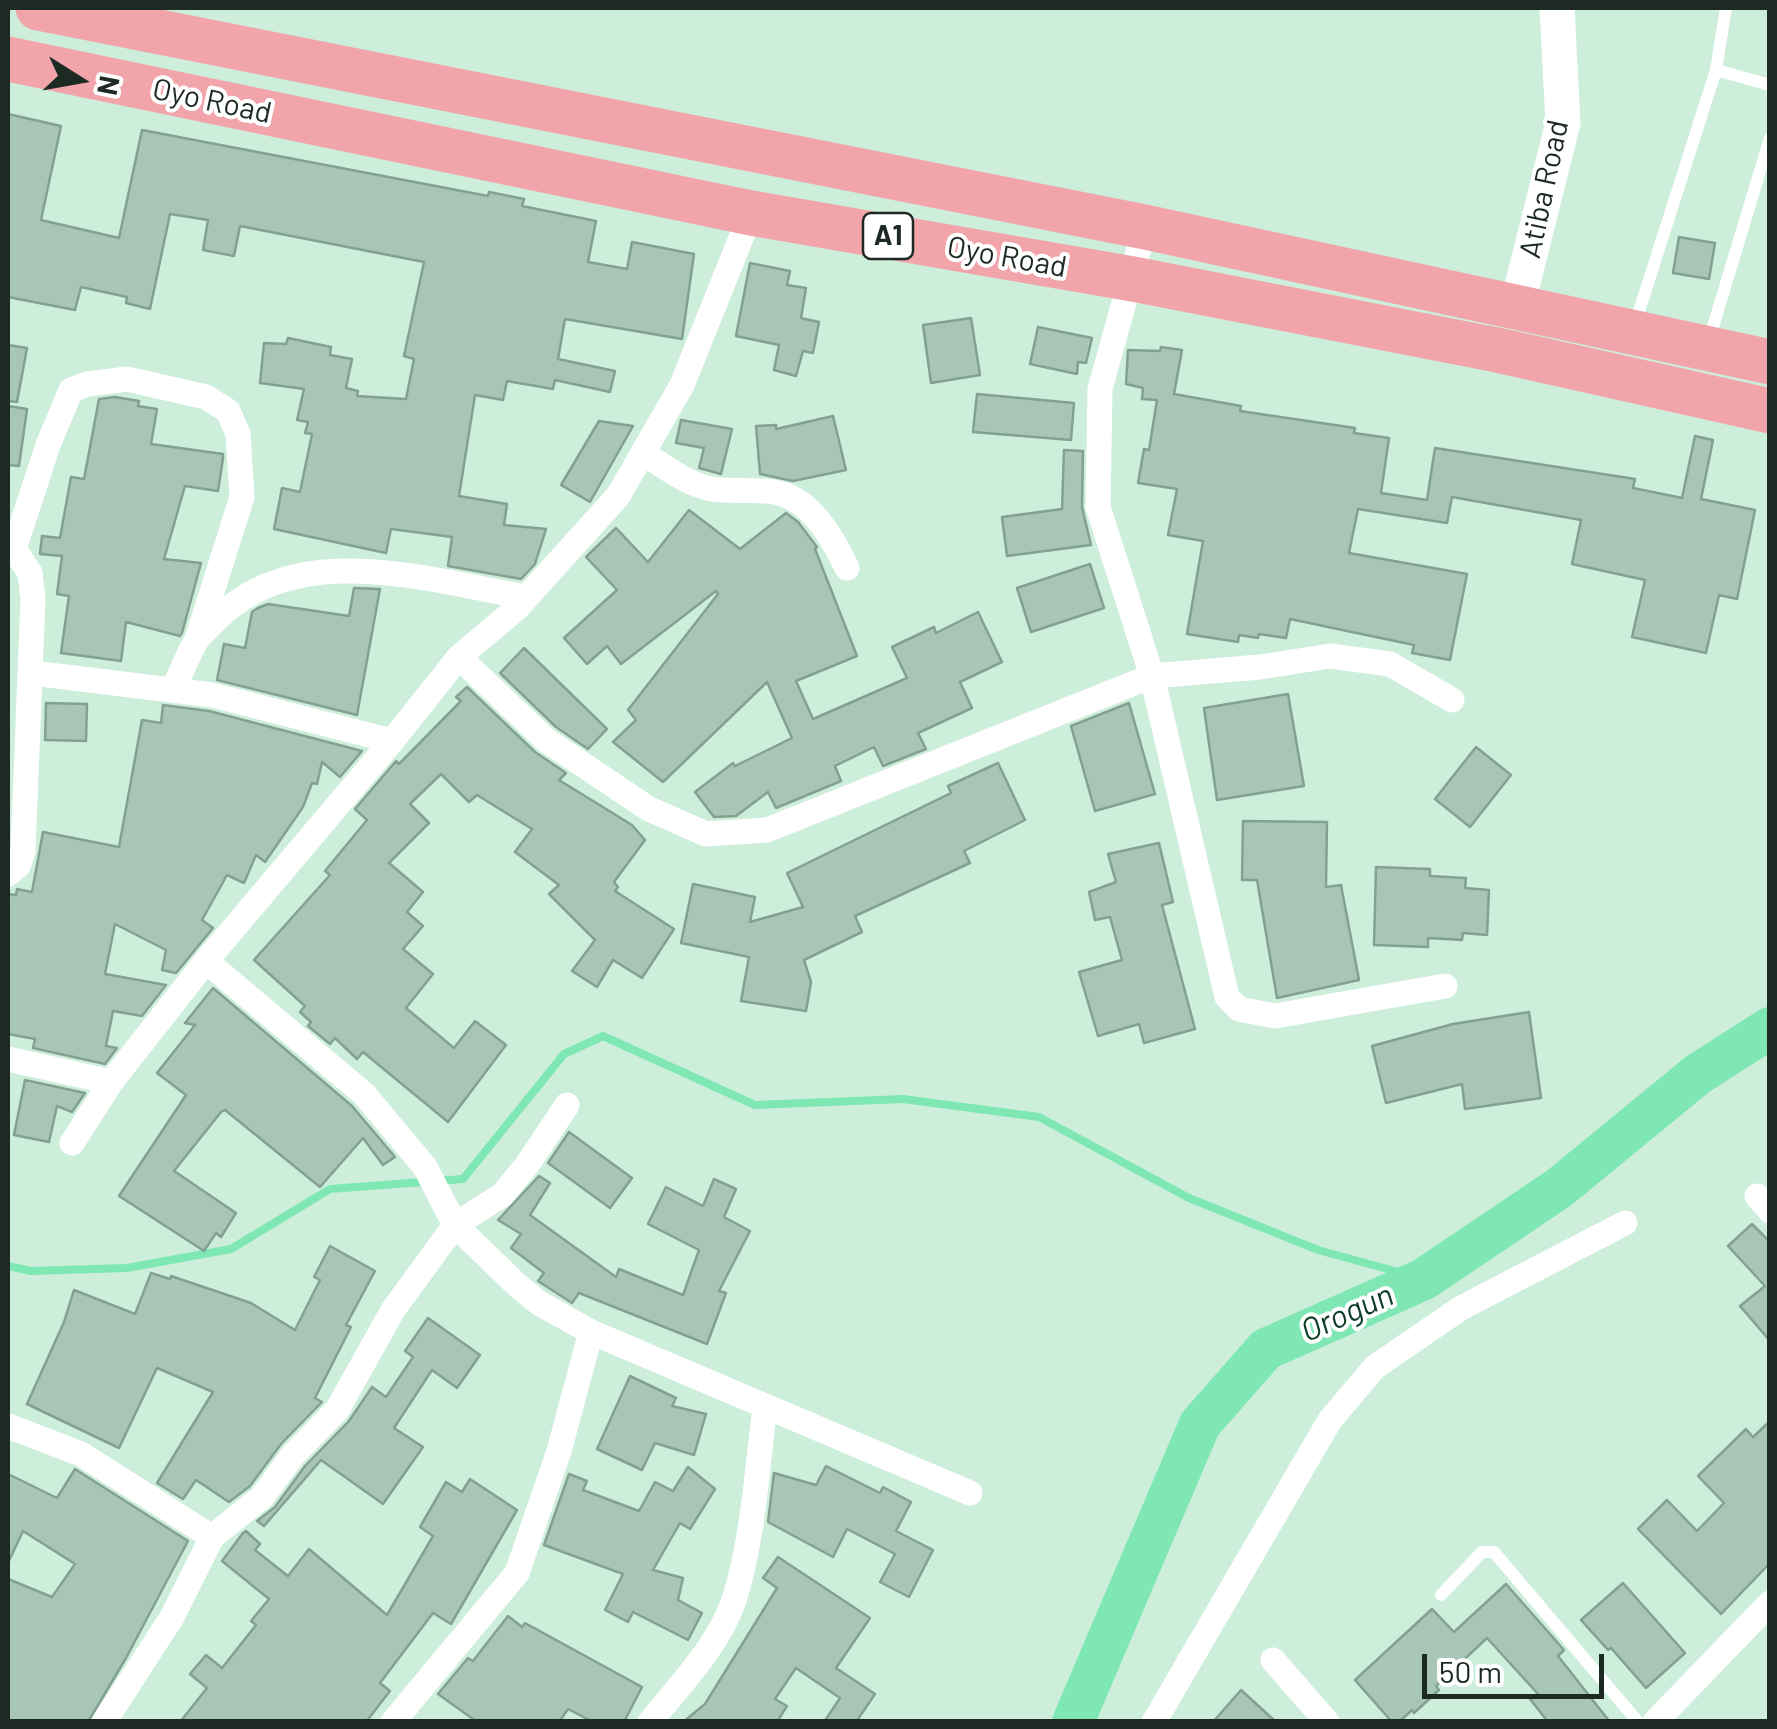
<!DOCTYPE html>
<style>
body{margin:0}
#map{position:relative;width:1777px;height:1729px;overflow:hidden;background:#ceeedc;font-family:Barlow,sans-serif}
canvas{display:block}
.frame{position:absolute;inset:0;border:10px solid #1d2923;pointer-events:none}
.north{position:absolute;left:30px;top:30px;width:100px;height:100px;-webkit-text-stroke:8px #fff;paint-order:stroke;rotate:101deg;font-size:28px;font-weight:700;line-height:40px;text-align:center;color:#1d2923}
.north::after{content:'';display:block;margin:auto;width:35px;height:45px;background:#1d2923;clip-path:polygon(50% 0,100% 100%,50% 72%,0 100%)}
.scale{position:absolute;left:1422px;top:1654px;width:182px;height:45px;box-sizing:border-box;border:5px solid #1d2923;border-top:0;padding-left:12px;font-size:30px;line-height:35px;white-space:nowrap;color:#1d2923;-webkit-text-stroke:8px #fff;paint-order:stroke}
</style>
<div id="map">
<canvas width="1777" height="1729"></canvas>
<div class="frame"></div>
<div class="north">N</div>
<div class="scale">50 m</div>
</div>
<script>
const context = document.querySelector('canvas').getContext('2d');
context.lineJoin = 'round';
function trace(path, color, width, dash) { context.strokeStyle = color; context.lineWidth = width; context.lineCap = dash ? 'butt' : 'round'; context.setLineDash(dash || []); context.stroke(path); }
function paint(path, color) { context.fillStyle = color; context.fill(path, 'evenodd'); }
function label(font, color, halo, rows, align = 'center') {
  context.font = font + ' Barlow,sans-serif'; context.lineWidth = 8; context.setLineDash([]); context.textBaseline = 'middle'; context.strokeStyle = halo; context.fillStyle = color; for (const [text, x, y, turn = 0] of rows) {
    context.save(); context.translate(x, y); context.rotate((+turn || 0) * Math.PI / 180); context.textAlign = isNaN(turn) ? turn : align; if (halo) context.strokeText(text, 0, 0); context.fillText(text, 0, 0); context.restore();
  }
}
const stream = new Path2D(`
 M8 1266 31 1271 127 1268 231 1249 330 1189 463 1179 564 1054 603 1036 755 1105 903 1099 1039 1117 1189 1198 1318 1250 1424 1279`);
const river = new Path2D(`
 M1073 1722 1200 1424 1266 1349 1424 1279 1559 1188 1698 1074 1770 1028`);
const building = new Path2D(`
 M8 114 61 126 41 220 119 238 142 130 488 196 489 192 524 199 522 206 596 221 588 262 627 269 632 242 694 254 682 339 565 319 558 359 615 371 610 392 555 380 553 389 507 381 503 400 475 395 459 496 507 504 504 525 546 529 535 564 521 579 448 566 452 537 391 529 386 553 274 529 282 488 300 492 312 434 305 433 308 422 297 420 304 389 260 383 264 343 286 344 288 338 331 347 330 355 352 359 346 388 358 391 357 396 406 399 414 359 404 356 424 262 240 226 234 256 203 250 208 220 170 214 150 309 126 303 127 297 81 287 75 310 8 297Z
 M1679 237 1715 243 1709 279 1673 273Z
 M750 263 790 271 787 285 806 288 801 318 819 322 813 353 803 351 796 376 774 370 779 345 736 336Z
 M971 318 980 375 931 383 923 325Z
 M1038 327 1092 338 1086 363 1078 362 1077 374 1030 364Z
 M8 345 27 348 17 402 8 401Z
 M1161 347 1182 350 1174 394 1241 406 1240 411 1355 428 1354 433 1389 438 1381 493 1427 500 1435 448 1635 479 1633 488 1682 498 1695 436 1713 440 1701 499 1755 510 1737 599 1719 595 1706 653 1632 637 1645 580 1572 564 1581 520 1452 497 1447 523 1358 509 1349 553 1467 574 1450 660 1412 653 1414 645 1290 619 1286 638 1259 634 1258 638 1239 635 1238 642 1187 634 1203 541 1168 535 1177 489 1138 483 1144 449 1149 450 1157 400 1142 399 1143 388 1126 384 1128 350 1160 351Z
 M977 394 1074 403 1071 440 973 432Z
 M115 397 139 401 138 406 157 409 151 444 223 454V458L218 491 185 486 164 559 201 563 182 633 180 636 126 622 121 661 61 653 69 596 57 594 62 556 40 554 42 536 60 538 71 477 84 479 99 399Z
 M8 406 27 409 19 466 8 465Z
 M833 416 846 470 793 481 760 474 756 426 776 425V429Z
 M681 420 732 429 721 474 699 468 704 448 676 443Z
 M599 421 633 426 590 502 561 485Z
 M1064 450 1083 451 1082 507 1091 545 1007 556 1002 517 1062 509Z
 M689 510 740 549 786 513 798 522 817 547 815 549 857 656 796 681 813 719 907 678 892 647 934 627 936 633 978 612 1002 662 960 682 972 708 918 733 926 749 883 766 874 747 835 766 841 781 776 808 768 792 736 816 714 817 695 792 733 763 735 766 792 738 767 682 663 782 613 742 636 720 628 710 718 594 716 591 621 664 607 646 587 664 564 638 617 590 586 557 616 528 648 562Z
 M1090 564 1104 608 1031 632 1017 588Z
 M354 588 380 589 357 715 217 680 224 644 245 648 252 612 258 608 268 604 349 616Z
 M524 648 607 729 588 749 556 727 500 673Z
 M467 687 535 752 566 773 559 780 632 825 645 840 614 882 618 887 615 891 674 929 642 978 613 960 597 987 572 971 595 940 549 894 559 885 515 852 532 829 477 795 469 802 441 774 410 804 429 823 389 863 423 892 407 912 423 926 403 949 433 974 406 1008 454 1048 475 1021 506 1045 448 1122 363 1052 357 1059 335 1038 330 1044 308 1026 311 1022 300 1012 305 1006 254 960 330 875 325 871 367 820 355 809 396 761 399 764 461 701 456 697Z
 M1288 694 1304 786 1217 800 1204 708Z
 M46 703 87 704 86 741 45 740Z
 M1129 703 1155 794 1095 811 1071 726Z
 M163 705 209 711 362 751 340 777 322 762 317 784 312 783 303 807 265 862 256 855 244 883 227 875 202 920 213 928 176 973 162 970 166 950 115 924 105 974 166 985 142 1016 113 1011 106 1046 117 1048 105 1064 33 1048 35 1039 8 1034V894L16 895 17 889 32 892 43 832 119 847 142 720 161 723Z
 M1476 747 1511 775 1470 827 1435 799Z
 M998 763 1025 820 964 851 970 863 855 916 862 932 804 960 811 982 806 1011 741 1001 749 957 681 943 693 884 755 897 750 922 803 907 787 873 951 793 948 786Z
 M1243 821 1327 822 1326 887 1341 885 1359 980 1277 998 1257 880H1242Z
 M1159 843 1173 902 1162 905 1195 1029 1144 1043 1139 1024 1098 1036 1079 972 1122 960 1110 917 1095 920 1089 892 1116 882 1108 854Z
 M1376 867 1430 869V876L1466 878 1465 888 1489 890 1487 935 1463 933 1462 940 1428 938V947L1374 945Z
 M213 988 352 1106 395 1157 383 1165 363 1138 320 1187 225 1110 221 1112 174 1171 236 1213 221 1237 216 1233 204 1251 119 1196 186 1095 157 1073 195 1025 185 1023Z
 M1529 1012 1541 1098 1465 1109 1462 1084 1386 1103 1372 1046 1453 1024Z
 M25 1080 85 1093 72 1112 57 1106 49 1142 14 1135Z
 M569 1132 632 1178 610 1208 548 1163Z
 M539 1176 550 1183 530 1215 616 1277 619 1269 683 1295 699 1250 648 1224 666 1187 703 1206 714 1179 736 1189 724 1217 750 1231 719 1291 726 1293 707 1344 579 1293 572 1303 538 1281 544 1273 511 1248 521 1234 498 1220Z
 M1752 1224 1770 1242V1341L1740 1306 1765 1286 1728 1246Z
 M330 1246 375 1271 346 1325 351 1327 315 1398 322 1402 281 1444 250 1486 229 1502 196 1480 183 1499 157 1483 213 1392 157 1368 119 1448 27 1404 64 1322 74 1290 135 1314 151 1273 170 1279 171 1276 251 1303 295 1330 320 1280 314 1277Z
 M428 1318 480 1355 457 1388 432 1370 394 1428 423 1447 383 1504 321 1460 264 1526 257 1521 275 1507 305 1466 349 1421 372 1387 386 1397 413 1357 405 1351Z
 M630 1376 676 1398 672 1406 706 1414 694 1455 655 1443 642 1470 597 1449Z
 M1770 1421V1563L1721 1614 1638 1529 1667 1500 1697 1531 1724 1503 1698 1476 1746 1429 1753 1437Z
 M826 1466 880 1493 883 1487 911 1502 896 1531 933 1550 909 1597 880 1582 895 1554 847 1529 833 1557 768 1522 774 1473 816 1485Z
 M688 1467 715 1489 690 1529 680 1523 653 1570 683 1578 678 1600 702 1613 688 1640 633 1612 628 1622 605 1610 623 1574 544 1545 569 1474 587 1481 583 1490 639 1511 655 1482 673 1491Z
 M75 1469 188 1541 126 1658 88 1722H8V1579L52 1597 75 1564 23 1531 8 1563V1474L57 1498Z
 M470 1479 517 1510 451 1624 433 1613 380 1683 390 1691 366 1722H180L207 1688 190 1674 206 1655 222 1668 256 1625 251 1621 269 1599 222 1561 243 1533 246 1531 260 1544 255 1550 288 1576 309 1549 387 1615 433 1536 420 1527 446 1482 462 1492Z
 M778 1557 870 1618 836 1668 875 1694 856 1722H824L840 1698 796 1668 775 1699 787 1706 777 1722H683L705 1704 777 1588 763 1578Z
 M1623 1583 1685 1653 1646 1688 1611 1648 1608 1650 1581 1620Z
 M1506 1584 1564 1650 1558 1656 1610 1722H1548L1530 1699 1538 1694 1487 1638 1436 1686 1439 1690 1414 1713 1412 1710 1399 1722H1392L1355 1680 1432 1609 1454 1632Z
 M508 1616 522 1627 525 1623 642 1687 624 1722H593L568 1709 559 1722H477L438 1694 468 1658 473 1661Z
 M1241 1690 1276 1722H1213Z`);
const lane = new Path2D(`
 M1716 70 1770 85
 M1634 327 1716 70 1726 8
 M1709 340 1770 138
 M1441 1595 1482 1552H1494L1638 1722`);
const street = new Path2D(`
 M1145 227 1100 389 1098 507 1152 676 1227 997 1239 1009 1275 1016 1445 986
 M643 453C664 466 688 485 712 489 732 492 754 489 774 492 810 497 833 538 847 568
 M8 548 14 549 30 573 33 599 23 851 18 866 8 874
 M14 549 48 445 71 390 88 384 127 379 206 397 228 411 238 434 242 497 197 639
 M459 657 546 740 649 809 706 834 767 830 1152 676 1260 667 1330 656 1390 664 1452 700
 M33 673 212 695 392 741
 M173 690C180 674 187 657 196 641 201 633 210 626 217 619 298 538 427 580 526 597
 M206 961 364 1094 425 1167 455 1225 517 1285 539 1303 591 1332 970 1493
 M8 1059 111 1082
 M72 1143 111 1082 206 961 392 741 459 657 516 609 618 496 682 385 751 213
 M1757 1196 1770 1211
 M8 1426 81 1454 212 1537
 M1273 1660 1327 1722
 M104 1722 172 1617 212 1537 262 1497 293 1455 337 1410 393 1310 455 1225 502 1195 527 1165 567 1105
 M393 1722 517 1573 559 1451 591 1332
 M650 1722C680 1685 719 1645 734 1600 753 1541 757 1469 765 1407
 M1154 1722 1330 1420 1375 1367 1461 1308 1625 1223
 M1655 1722 1770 1603`);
const secondary = new Path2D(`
 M1516 310 1563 123 1557 8`);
const highway = new Path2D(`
 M38 8 1145 227 1770 362
 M8 59 751 213 1133 279 1497 350 1770 411`);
const shields = [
 [888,236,50]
];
const shieldNames = [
 ["A1",888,236]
];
const streetNames = [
 ["Oyo Road",212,101,12],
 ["Atiba Road",1544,189,-78],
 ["Oyo Road",1007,257,10]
];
const waterNames = [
 ["Orogun",1347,1313,-24]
];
trace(stream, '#7ee7b4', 8);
trace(river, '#7ee7b4', 42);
paint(building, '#a8c6b6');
trace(building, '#83a191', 2.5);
trace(lane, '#fff', 12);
trace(street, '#fff', 25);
trace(secondary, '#fff', 35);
trace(highway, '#f1a5aa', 45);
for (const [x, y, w] of shields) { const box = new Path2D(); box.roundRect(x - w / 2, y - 23, w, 46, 8); context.fillStyle = '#fff'; context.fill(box); trace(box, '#1d2923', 2.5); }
label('bold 28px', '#1d2923', null, shieldNames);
label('30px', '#1d2923', '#fff', streetNames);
label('italic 32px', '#0e3d29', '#fff', waterNames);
</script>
